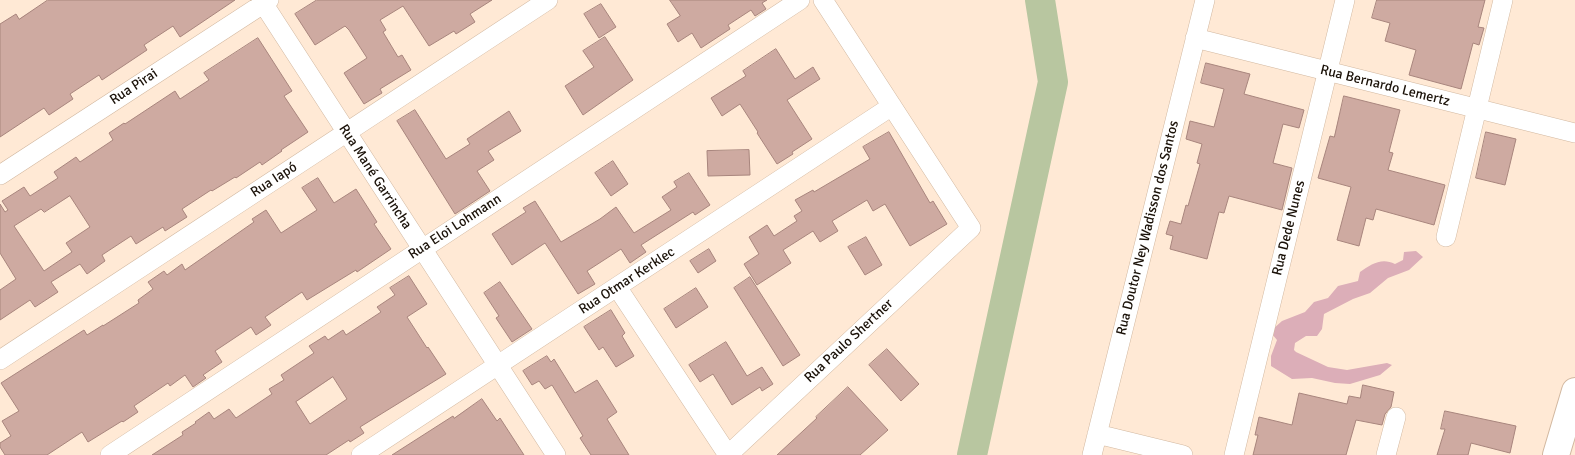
<!DOCTYPE html>
<meta charset="utf-8">
<style>
body{margin:0}
canvas{display:block;background:#ffe9d5}
</style>
<canvas width="1575" height="455"></canvas>
<script>
const context = document.querySelector('canvas').getContext('2d');
context.lineJoin = 'round';
function paint(path, color) { context.fillStyle = color; context.fill(path, 'evenodd'); }
function trace(path, color, width, dash) { context.strokeStyle = color; context.lineWidth = width; context.lineCap = dash ? 'butt' : 'round'; context.setLineDash(dash || []); context.stroke(path); }
function label(font, color, halo, rows, align = 'center') {
  context.font = font + ' Signika,sans-serif'; context.lineWidth = 4; context.setLineDash([]); context.textBaseline = 'middle'; context.strokeStyle = halo; context.fillStyle = color; for (const [text, x, y, turn = 0] of rows) {
    context.save(); context.translate(x, y); context.rotate((+turn || 0) * Math.PI / 180); context.textAlign = isNaN(turn) ? turn : align; if (halo) context.strokeText(text, 0, 0); context.fillText(text, 0, 0); context.restore();
  }
}
const forest = new Path2D(`
 M1416 251 1423 257 1409 270 1388 278 1370 293 1353 299 1324 314 1322 329 1317 336H1306L1295 343 1294 350 1296 352 1328 367 1347 370 1387 363 1392 365 1380 375 1350 384 1335 383 1312 378 1292 379 1271 366V356L1277 340 1272 334 1273 329 1282 321 1305 312 1314 302 1328 298 1338 286 1358 281 1360 272C1371 264 1382 257 1395 264L1403 260 1404 252Z`);
const river = new Path2D(`
 M972 455 1053 82 1040 0`);
const building = new Path2D(`
 M48 0H235L180 37 173 26 144 45 147 50 102 80 99 75 70 94 73 99 49 115 44 108 0 137V24L16 14 19 19Z
 M317 0H492L470 14 475 22 456 34 454 31 429 46 403 6 380 20 386 30 383 32 398 57 402 55 411 70 380 89 382 93 364 104 344 73 367 58 349 30 345 26 315 45 295 14Z
 M670 0H767L762 3 766 9 755 16 751 10 728 25 730 29 701 48 692 33 678 42 667 24 680 16Z
 M1377 0H1485L1478 27 1484 28 1479 45 1473 43 1461 89 1409 75 1416 50 1385 41 1390 23 1372 18Z
 M601 4 616 27 599 38 584 14Z
 M605 37 633 80 583 115 565 86 594 67 583 51Z
 M258 38 292 91 284 96 308 132 281 150 282 151 262 165 260 162 236 178 235 177 212 191 211 190 182 209 187 217 165 231 163 227 136 244 131 236 102 255 105 261 87 274 80 264 51 282 58 292 35 307 30 300 0 320V290L16 279 0 253V204L5 212 8 210 2 201 24 187 30 196 58 178 54 172 76 157 80 162 113 140 109 133 124 123 125 124 175 91 180 99 209 80 204 73ZM70 196 90 227 66 243 72 252 44 271 14 226 41 209 44 212Z
 M776 49 795 79 813 67 820 79 787 100 812 139 792 152 793 154 777 164 757 133 758 132 740 104 722 116 711 98 746 76 743 71Z
 M1206 63 1250 74 1244 94 1304 110 1299 128 1283 124 1273 163 1292 168 1282 210 1229 196 1224 213 1219 212 1207 259 1170 249 1173 236 1166 234 1170 221 1181 224 1186 205 1188 206 1200 164 1197 163 1202 144 1186 139 1190 121 1214 127 1224 89 1201 83Z
 M1344 96 1400 110 1389 152 1393 153 1388 170 1445 185 1434 225 1376 209 1373 220 1366 218 1359 246 1337 240 1351 187 1318 178 1330 136 1334 137Z
 M415 110 446 159 470 144 467 139 509 111 521 131 488 151 494 160 477 171 490 191 455 214 397 121Z
 M889 132 930 203 933 201 947 224 910 246 885 204 873 211 867 200 832 221 838 231 820 242 813 231 783 250 791 263 757 285 744 264 759 254 749 237 767 225 774 236 797 221 794 216 802 211 795 200 813 190 814 192 870 159 863 147Z
 M1486 132 1516 139 1505 185 1476 178Z
 M749 150 750 175 708 176 707 151Z
 M613 161 628 184 611 196 595 173Z
 M689 173 710 205 695 215 693 212 641 245 646 252 630 263 621 249 587 271 595 284 578 294 545 243 512 265 492 234 526 212 523 208 535 201 561 242 600 219 616 207 634 233 671 210 662 197 677 187 674 182Z
 M318 178 334 203 356 189 377 222 374 224 391 249 357 272 356 270 307 300 302 292 265 317 271 325 256 335 251 327 215 351 222 362 203 375 206 378 193 387 185 375 170 386 168 383 134 406 138 412 123 422 122 421 88 442 82 432 47 455H5L0 447V443L11 436 2 421 19 411 1 383 84 330 87 335 103 325V326L139 303 138 300 153 289 148 282 164 271 167 275 182 264 185 270 254 222 252 219 266 210 281 233 317 210 302 188Z
 M866 237 882 265 865 275 848 247Z
 M709 249 716 261 698 273 690 261Z
 M409 276 427 304 407 317 427 348 428 347 446 374 360 427 364 433 350 442 349 440 326 455H152L183 435 182 432 196 423 195 422 209 412 214 419 229 409 236 418 272 394 269 389 284 380 281 375 314 353 309 346 325 336 328 340 343 330 346 335 381 312 377 307 395 295 390 288ZM333 377 347 399 310 424 296 402Z
 M750 277 800 355 783 366 734 288Z
 M500 282 532 329 512 342 496 318 499 316 484 293Z
 M696 288 708 307 676 328 664 309Z
 M611 310 625 333 622 336 634 356 616 367 603 347 599 350 584 327Z
 M726 342 747 376 762 367 773 384 762 391 760 387 732 405 713 374 700 382 689 365Z
 M887 349 919 384 901 401 869 365Z
 M547 356 551 362 554 359 575 393 597 380 617 412 607 419 629 455H591L580 438 583 436 552 385 545 389 539 381 532 385 523 371Z
 M1363 385 1394 392 1391 407 1385 414 1382 425 1356 420 1346 455H1253L1258 435H1255L1259 417 1292 425 1299 393 1347 404 1349 396 1360 398Z
 M848 387 888 430 860 455H777L817 418 816 417Z
 M482 399 497 421 500 418 524 455H392L453 416 454 418Z
 M1445 411 1516 426 1510 453 1471 443 1468 455H1437L1445 429H1441Z`);
const minor = new Path2D(`
 M261 0 556 455
 M1195 38 1575 133
 M0 175 269 0
 M1446 237 1503 0
 M617 287 728 455
 M0 360 548 0
 M1097 434 1183 455
 M110 455 800 0
 M361 455 892 106
 M728 455 971 228 823 0
 M1092 455 1205 0
 M1234 455 1345 0
 M1386 455 1396 417`);
const secondary = new Path2D(`
 M1556 455 1575 391`);
const streetNames = [
 ["Rua Bernardo Lemertz",1385,86,14],
 ["Rua Pirai",134,87,-33],
 ["Rua Mané Garrincha",375,177,57],
 ["Rua Iapó",274,180,-33],
 ["Rua Eloi Lohmann",455,227,-33],
 ["Rua Doutor Ney Wadisson dos Santos",1148,228,-76],
 ["Rua Dede Nunes",1289,228,-76],
 ["Rua Otmar Kerklec",627,281,-33],
 ["Rua Paulo Shertner",849,341,-43]
];
paint(forest, '#dcaeb8');
trace(river, '#b8c6a0', 30);
paint(building, '#ceaaa1');
trace(building, '#a8857d', 1);
trace(minor, '#d2b8a0', 20);
trace(secondary, '#d2b8a0', 28);
trace(minor, '#fff', 19);
trace(secondary, '#fff', 26);
label('14px', '#1a1108', '#fff', streetNames);
</script>
